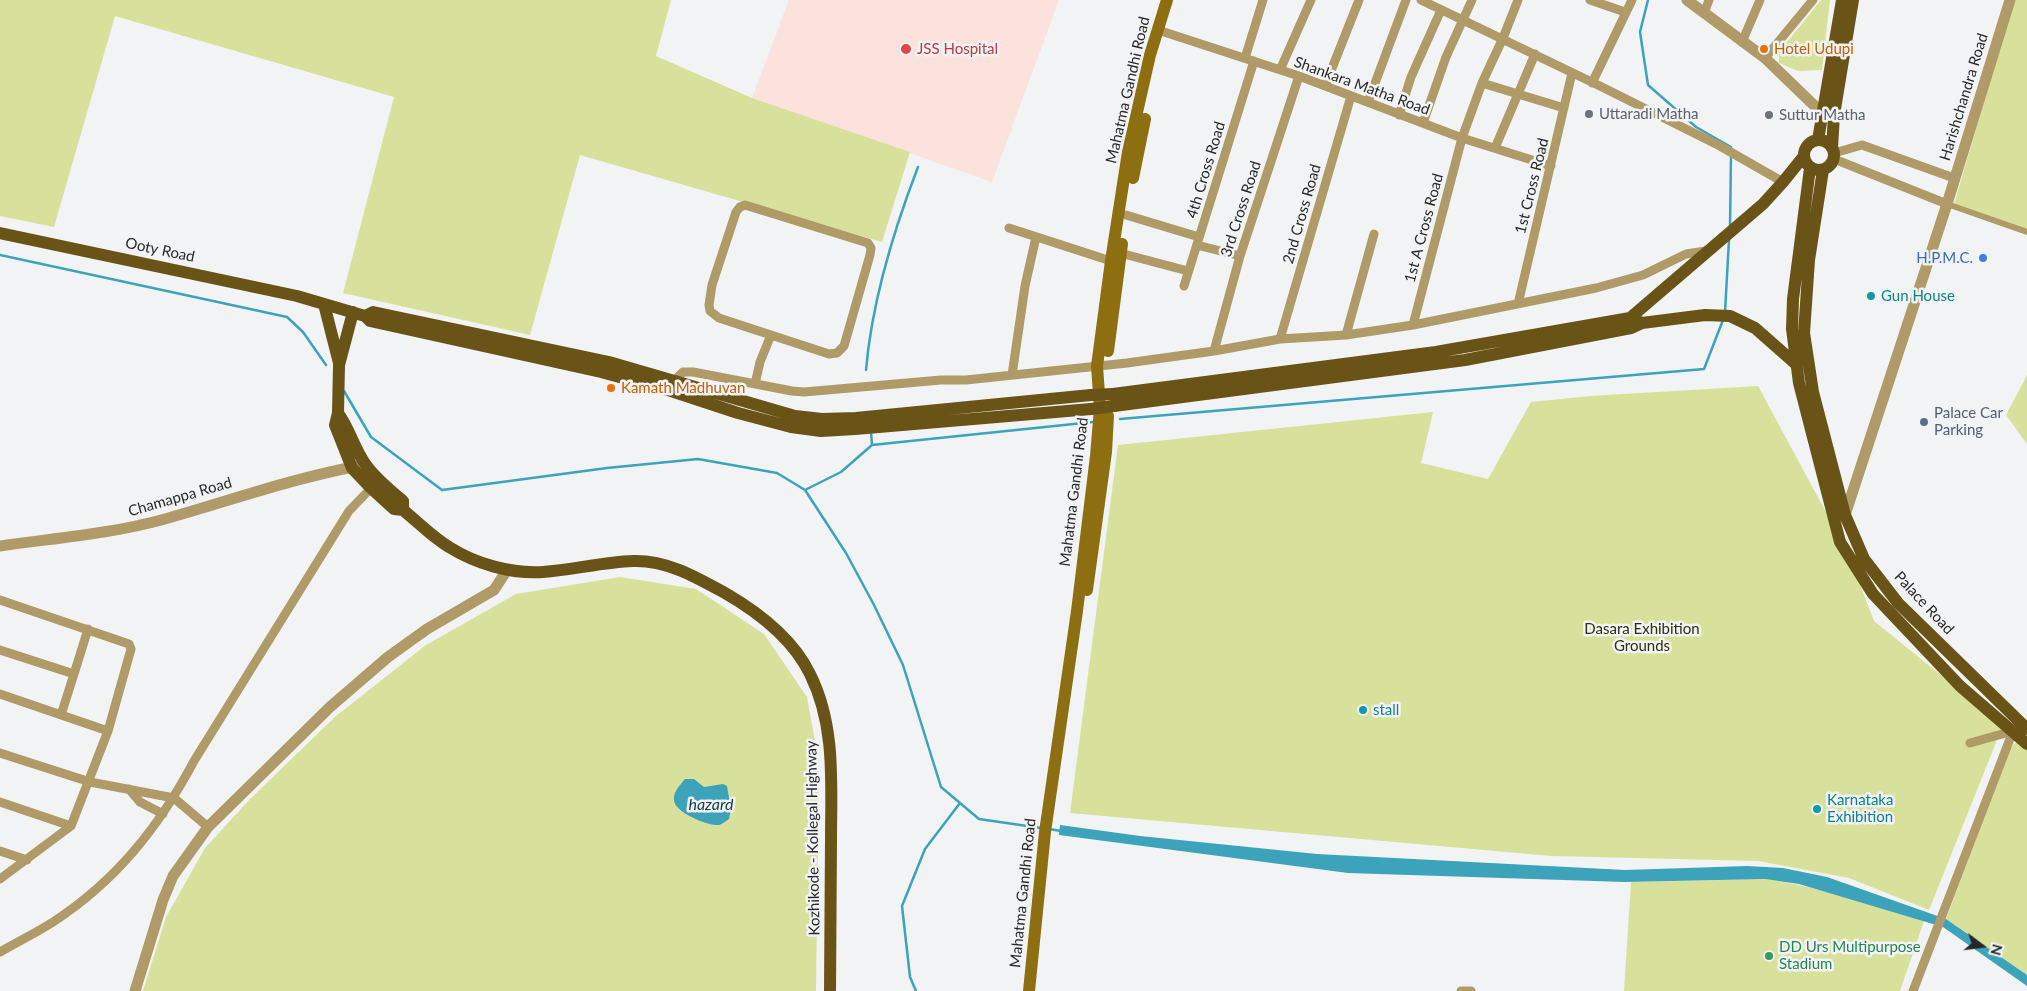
<!DOCTYPE html>
<style>
body{margin:0}
#map{position:relative;width:2027px;height:991px;overflow:hidden;background:#f2f3f5;font-family:Lato,sans-serif}
canvas{display:block}
.north{position:absolute;left:1957px;top:921px;width:50px;height:50px;-webkit-text-stroke:4px #f2f3f5;paint-order:stroke;rotate:105deg;font-size:14px;font-weight:700;line-height:20px;text-align:center;color:#272728}
.north::after{content:'';display:block;margin:auto;width:18px;height:22px;background:#272728;clip-path:polygon(50% 0,100% 100%,50% 72%,0 100%)}
</style>
<div id="map">
<canvas width="2027" height="991"></canvas>
<div class="north">N</div>
</div>
<script>
const context = document.querySelector('canvas').getContext('2d');
context.lineJoin = 'round';
function paint(path, color) { context.fillStyle = color; context.fill(path, 'evenodd'); }
function trace(path, color, width, dash) { context.strokeStyle = color; context.lineWidth = width; context.lineCap = dash ? 'butt' : 'round'; context.setLineDash(dash || []); context.stroke(path); }
function label(font, color, halo, rows, align = 'center') {
  context.font = font + ' Lato,sans-serif'; context.lineWidth = 5; context.setLineDash([]); context.textBaseline = 'middle'; context.strokeStyle = halo; context.fillStyle = color; for (const [text, x, y, turn = 0] of rows) {
    context.save(); context.translate(x, y); context.rotate((+turn || 0) * Math.PI / 180); context.textAlign = isNaN(turn) ? turn : align; if (halo) context.strokeText(text, 0, 0); context.fillText(text, 0, 0); context.restore();
  }
}
const medical = new Path2D(`
 M789 0H1059L992 182 752 98Z`);
const green = new Path2D(`
 M0 0H671L656 56 752 98 910 152 882 242 580 155 530 335 343 293 394 97 115 16 54 227 0 216Z
 M1821 0H1830L1822 70 1798 71 1779 63V52Z
 M2014 0H2027V232L1954 204Z
 M2027 375V444L2006 415Z
 M1758 386 1848 553 1874 621 2003 725 1929 910 1849 878 1758 861 1551 856 1070 813 1118 445 1433 412 1421 463 1488 479 1531 402 1590 396Z
 M620 577 696 589 764 634 807 697 819 764 816 991H143L166 917 205 848 250 799 336 716 426 645 516 594Z
 M2025 742 2027 745V975L1946 919 2010 749 2015 743Z
 M1765 879C1819 886 1871 905 1924 921L1900 991H1624L1631 882Z`);
const water = new Path2D(`
 M685 779H694L704 787 723 784 727 786 731 809 729 819C726 821 722 824 719 825 707 826 674 812 674 800 673 792 680 785 685 779Z
 M1060 825 1140 836 1317 854 1625 870 1747 866 1783 868 1827 877 1946 919 2027 975V986L1943 927 1799 884 1765 879 1625 882 1348 873 1059 835Z`);
const stream = new Path2D(`
 M1648 0 1640 32 1648 85 1696 127 1731 147
 M1730 227 1731 155
 M0 255 287 317 303 332 326 365
 M1725 312 1729 240
 M866 370C872 300 893 232 918 167
 M344 391 371 437 442 490 607 468 698 459 777 473 805 490 846 553 874 605 903 665 941 787 979 819 1041 828
 M1120 419 1704 369 1723 320
 M871 432 872 445
 M805 490 841 472 872 445 1093 422
 M1049 829 1061 831
 M916 991 910 977 902 906 925 849 960 803`);
const pedestrian = new Path2D(`
 M1947 204 2027 232`);
const minor = new Path2D(`
 M1421 0 1600 86 1720 146 1783 182
 M1590 0 1625 12
 M1704 13 1709 0
 M1158 30 1299 76 1462 138 1551 166
 M1742 42 1760 0
 M1245 58 1263 0
 M1765 58 1813 0
 M1280 70 1311 0
 M1482 83 1564 108
 M1592 83 1632 0
 M1325 86 1359 0
 M1368 102 1406 0
 M1399 115 1411 77 1441 10
 M1423 123 1446 57 1472 0
 M1495 148 1535 54
 M1834 153 1862 145 1954 178
 M1834 159 1947 204
 M745 205 868 243 871 248 870 255 844 346 837 353 829 354 719 318 710 311 709 305 712 285 736 212 740 207Z
 M1126 215 1199 237
 M1009 228 1111 261
 M1197 245 1240 256
 M1120 253 1188 271
 M1184 286 1254 61
 M1518 304 1572 73
 M1413 325 1462 138 1482 83 1503 38 1518 0
 M1346 335 1374 234
 M1280 339 1351 96
 M1214 351 1240 256 1299 76
 M1012 375 1025 286 1036 237
 M675 380 683 372H693L792 391 804 392 941 380H966L1127 363 1214 351 1280 339 1346 335 1413 325 1596 288 1643 275 1686 254 1706 251
 M755 384 760 362 771 335
 M0 600 129 644 131 649 108 731 71 826 0 879
 M0 650 74 674 61 715
 M74 674 88 629
 M0 694 108 731
 M1970 743 2013 731
 M0 753 90 782 174 798 208 827
 M129 789 140 802 163 814
 M0 802 71 826
 M0 851 27 860
 M0 952C17 942 36 933 53 922 116 881 159 827 194 761L349 511 374 485
 M1461 991H1471
 M1913 991 2013 731`);
const tertiary = new Path2D(`
 M1687 0 1765 58 1823 114
 M1845 515 1947 204 2010 0
 M0 546C55 538 111 534 165 519 229 501 293 478 359 466
 M135 991 163 900 173 876 208 827 330 707 388 657 427 629 494 590 507 570`);
const secondary = new Path2D(`
 M1133 178 1145 119
 M1108 351 1122 244
 M1087 590 1106 452 1108 416
 M1029 991 1045 832 1077 611 1096 456 1100 408 1097 366 1111 261 1128 152 1150 55 1167 0`);
const primary = new Path2D(`
 M1804 155a15 15 0 1 1 30 0a15 15 0 1 1-30 0Z
 M1818 140 1842 0
 M1832 148 1834 115 1853 0
 M1810 168 1793 299 1792 329 1799 383 1840 542 1873 594 1960 686 2027 744
 M1823 170 1809 260 1804 333 1813 392 1845 515 1864 559 1898 603 2027 729
 M0 233 297 296 365 316 370 321 601 372 671 391 738 413 791 427 821 431 855 429 1091 409
 M324 304 339 363
 M353 312 339 365 338 413 335 425 352 468 371 488 394 509 403 510C418 522 432 537 449 547 476 564 511 574 543 572 573 570 603 562 633 561 667 560 696 577 725 593 758 612 793 639 810 674 836 726 831 784 831 841 831 891 830 941 830 991
 M365 316 373 312 609 362 795 416 822 419 856 418 1091 395
 M1631 324 1630 318 1763 204 1783 182 1804 156
 M1113 394 1436 352 1630 318 1642 323
 M1114 406 1465 360 1631 328 1642 323 1705 315 1730 316 1755 328 1797 365
 M338 413C350 429 354 449 366 465 376 479 390 490 403 501V510`);
const primaryBridge = new Path2D(`
 M1091 395 1113 394
 M1091 409 1114 406`);
const markers = [
 [906,49,6,"#e0444e"],
 [1764,49,5,"#e8710a"],
 [1589,114,5,"#6b7280"],
 [1769,115,5,"#6b7280"],
 [1983,258,5,"#3f7fe0"],
 [1871,296,5,"#0f9aa8"],
 [611,388,5,"#e8710a"],
 [1924,422,5,"#5c6f8a"],
 [1363,710,5,"#0f9aa8"],
 [1817,809,5,"#0f9aa8"],
 [1769,956,5,"#2e9e5b"]
];
const healthNames = [
 ["JSS Hospital",917,49]
];
const foodNames = [
 ["Hotel Udupi",1774,49],
 ["Kamath Madhuvan",621,388]
];
const streetNames = [
 ["Shankara Matha Road",1362,86,20],
 ["Mahatma Gandhi Road",1128,90,-77],
 ["Harishchandra Road",1964,97,-73],
 ["4th Cross Road",1206,170,-73],
 ["1st Cross Road",1532,186,-76],
 ["3rd Cross Road",1241,209,-72],
 ["2nd Cross Road",1302,214,-74],
 ["1st A Cross Road",1424,228,-75],
 ["Ooty Road",160,250,12],
 ["Mahatma Gandhi Road",1074,492,-83],
 ["Chamappa Road",180,497,-16],
 ["Palace Road",1924,603,47],
 ["Kozhikode - Kollegal Highway",813,838,-91],
 ["Mahatma Gandhi Road",1023,893,-84]
];
const worshipNames = [
 ["Uttaradi Matha",1599,114],
 ["Suttur Matha",1779,115]
];
const shopNames = [
 ["H.P.M.C.",1973,258]
];
const cultureNames = [
 ["Gun House",1881,296],
 ["stall",1373,710],
 ["Karnataka",1827,800],
 ["Exhibition",1827,817]
];
const serviceNames = [
 ["Palace Car",1934,413],
 ["Parking",1934,430]
];
const parkNames = [
 ["Dasara Exhibition",1642,629],
 ["Grounds",1642,646]
];
const leisureNames = [
 ["DD Urs Multipurpose",1779,947],
 ["Stadium",1779,964]
];
const waterNames = [
 ["hazard",711,805]
];
paint(medical, '#fce2dc');
paint(green, '#d8e19b');
paint(water, '#3ca3ba');
trace(stream, '#3ca3ba', 2.5);
trace(pedestrian, '#af9a68', 6);
trace(minor, '#af9a68', 9);
trace(tertiary, '#af9a68', 11);
trace(secondary, '#8d6f12', 12);
trace(primary, '#695317', 12);
trace(primaryBridge, '#695317', 12);
for (const [x, y, r, color] of markers) { const dot = new Path2D(); dot.arc(x, y, r, 0, 2 * Math.PI); context.fillStyle = color; context.fill(dot); trace(dot, '#f2f3f5', 2); }
label('15px', '#be3a42', '#f2f3f5', healthNames, 'left');
label('15px', '#c56008', '#f2f3f5', foodNames, 'left');
label('15px', '#272728', '#f2f3f5', streetNames);
label('15px', '#5b616d', '#f2f3f5', worshipNames, 'left');
label('15px', '#366cbe', '#f2f3f5', shopNames, 'right');
label('15px', '#0d838f', '#f2f3f5', cultureNames, 'left');
label('15px', '#4e5e75', '#f2f3f5', serviceNames, 'left');
label('15px', '#2c300e', '#f2f3f5', parkNames);
label('15px', '#27864d', '#f2f3f5', leisureNames, 'left');
label('italic 16px', '#15424c', '#f2f3f5', waterNames);
</script>
